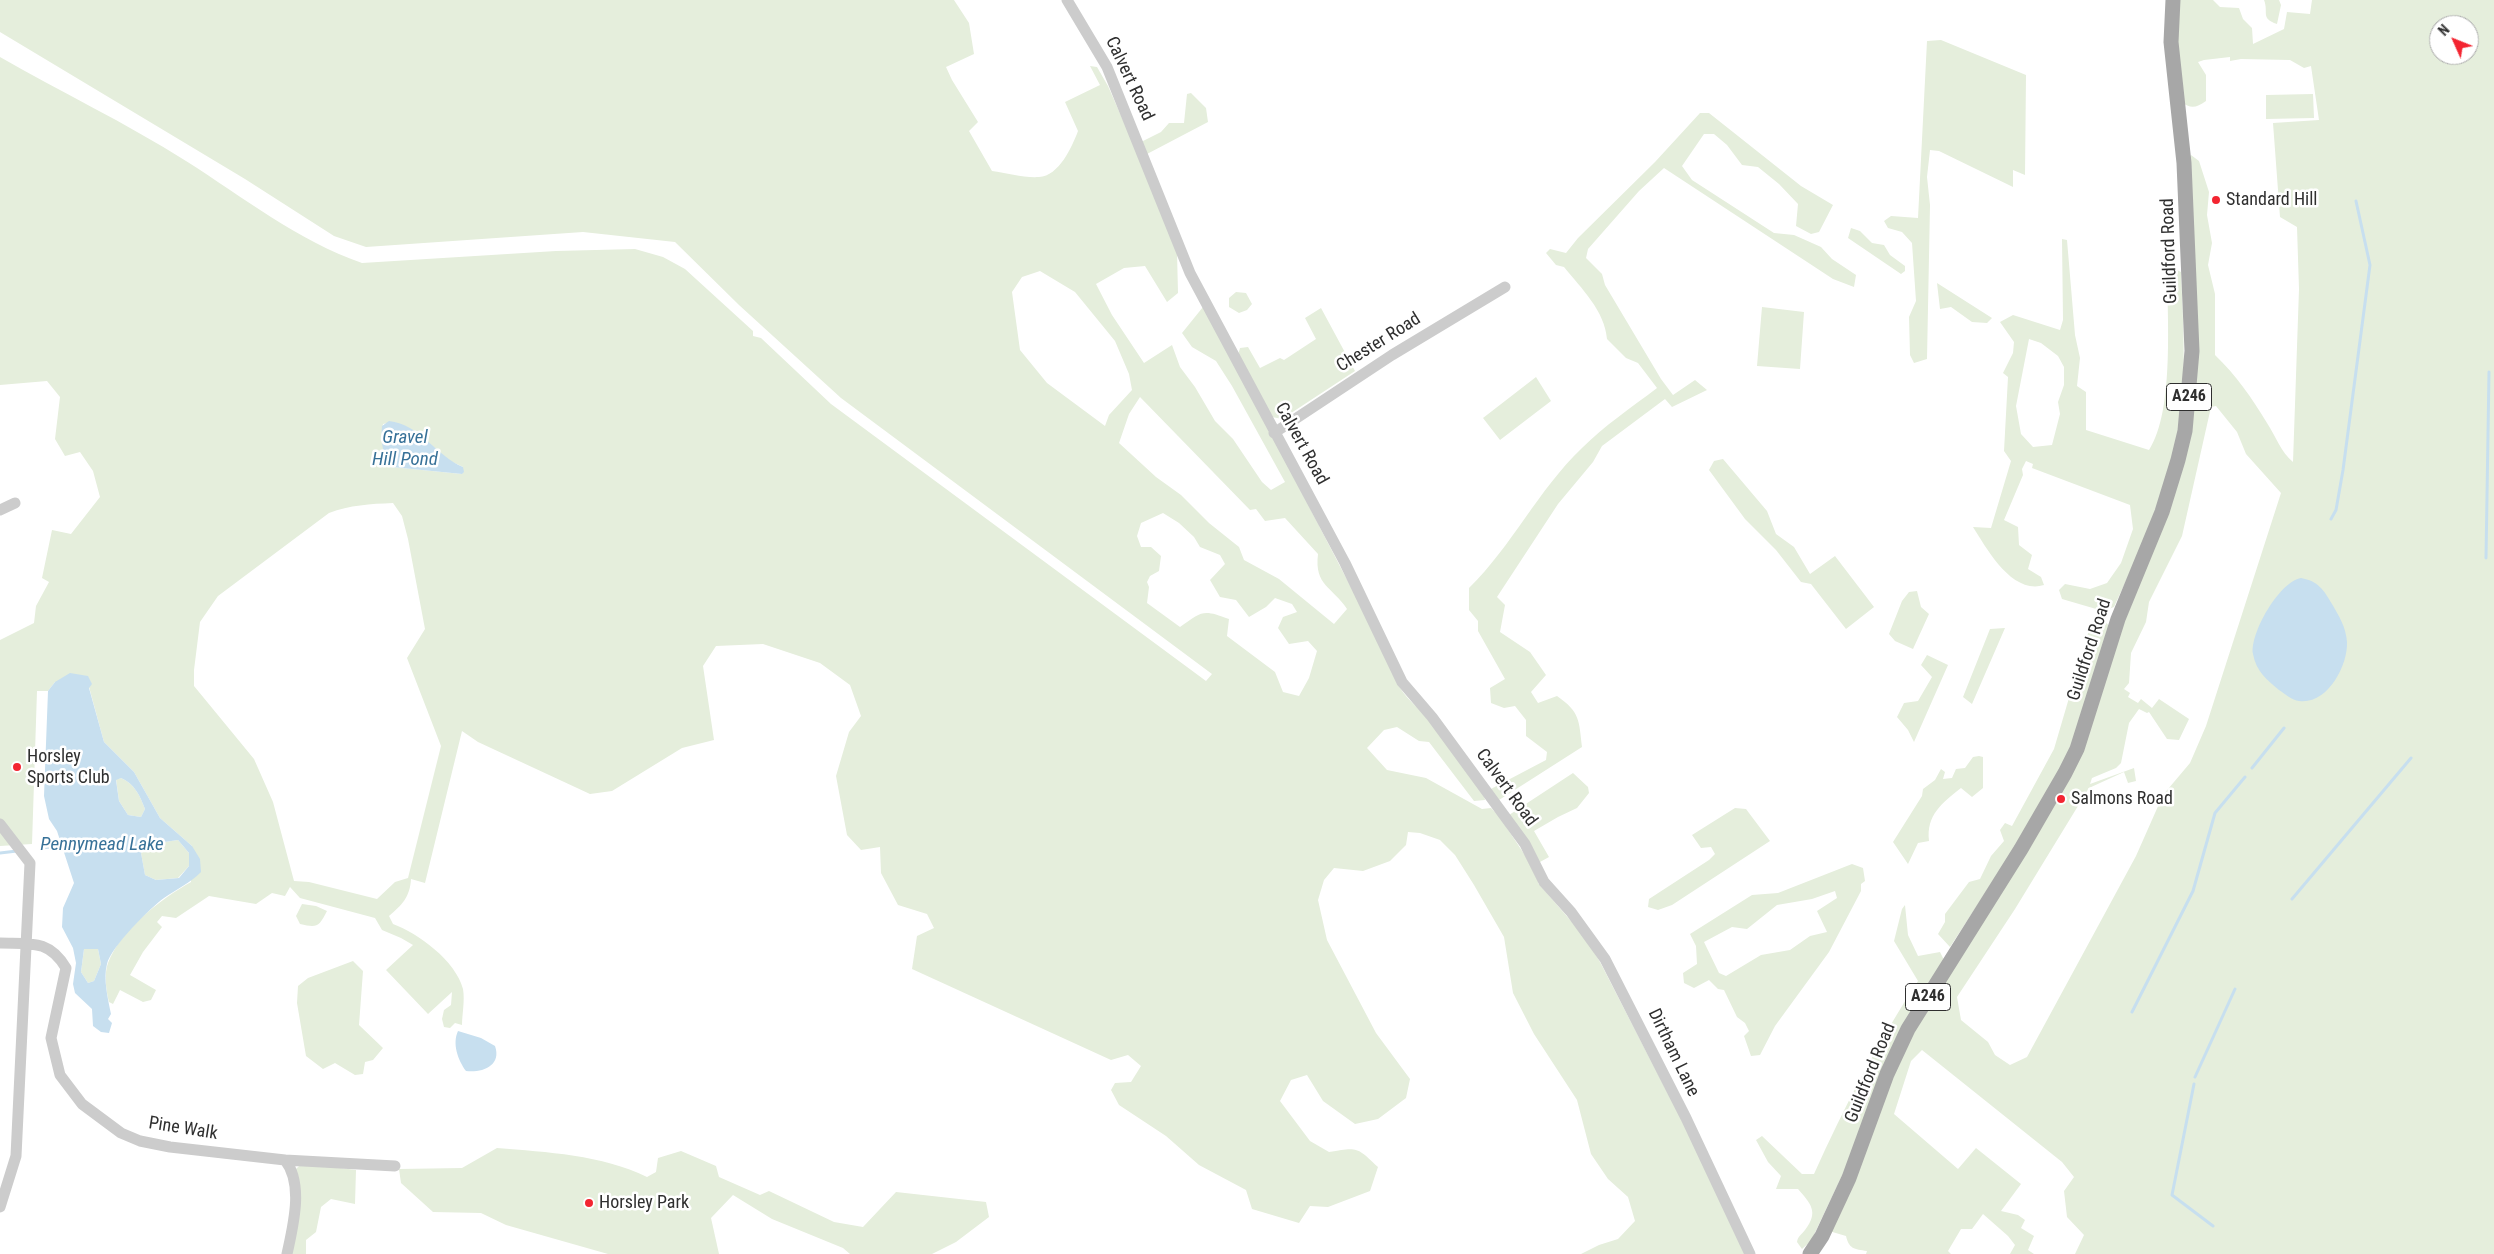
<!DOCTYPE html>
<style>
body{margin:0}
#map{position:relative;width:2494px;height:1254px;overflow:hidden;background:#fff;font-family:"Roboto Condensed",sans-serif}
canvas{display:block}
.north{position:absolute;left:2429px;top:15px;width:50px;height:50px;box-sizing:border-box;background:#fff;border:1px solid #acacac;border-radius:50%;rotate:314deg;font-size:14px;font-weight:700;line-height:20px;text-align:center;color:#2f2f2f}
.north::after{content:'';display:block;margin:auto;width:18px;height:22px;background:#f32531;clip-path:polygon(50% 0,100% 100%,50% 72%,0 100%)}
</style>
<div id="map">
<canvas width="2494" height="1254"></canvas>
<div class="north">N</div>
</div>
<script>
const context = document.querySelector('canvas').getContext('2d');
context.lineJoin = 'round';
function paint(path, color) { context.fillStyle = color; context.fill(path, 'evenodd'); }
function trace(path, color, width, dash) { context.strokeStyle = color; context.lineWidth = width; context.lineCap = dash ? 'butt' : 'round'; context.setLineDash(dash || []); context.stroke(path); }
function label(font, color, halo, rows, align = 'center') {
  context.font = font + ' "Roboto Condensed",sans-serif'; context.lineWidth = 5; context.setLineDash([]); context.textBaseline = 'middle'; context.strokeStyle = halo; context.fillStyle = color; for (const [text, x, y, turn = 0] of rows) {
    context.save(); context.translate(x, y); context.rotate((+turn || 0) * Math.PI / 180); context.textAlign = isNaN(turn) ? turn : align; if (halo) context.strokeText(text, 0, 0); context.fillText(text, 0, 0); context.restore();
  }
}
const green = new Path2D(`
 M0 0H954L969 23 974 54 946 67 952 80 978 122 969 131 992 171C1007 173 1024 178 1039 177 1059 176 1072 147 1078 131L1065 102 1100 85 1090 66 1097 67 1108 86 1139 157 1177 252 1178 293 1167 302 1145 266 1124 268 1096 284 1112 315 1144 363 1172 345 1180 367 1195 387 1215 421 1233 439 1262 482 1271 490 1285 482 1232 386 1216 361 1192 347 1182 333 1203 307C1268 427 1331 547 1392 668 1399 696 1415 703 1432 723 1451 746 1467 772 1484 795L1485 800 1474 801 1429 742 1419 741 1397 727 1384 730 1367 748 1387 770 1426 778 1482 809 1491 808 1499 816 1538 875V883L1584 936 1600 962 1697 1150 1745 1254H1581L1599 1245 1618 1239 1635 1221 1628 1197 1608 1179 1591 1154 1577 1100 1534 1034 1513 993 1504 937 1474 885 1455 855 1440 840 1420 833 1408 832 1406 845 1390 861 1363 871 1334 868 1324 880 1318 900 1327 940 1376 1033 1410 1079 1406 1098 1378 1119 1355 1124 1323 1101 1307 1075 1291 1080 1280 1101 1310 1141 1329 1152C1358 1147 1357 1147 1378 1167L1370 1191 1328 1207 1310 1206 1299 1223 1252 1209 1246 1190 1199 1165 1166 1136 1119 1105 1111 1090 1115 1083 1131 1082 1141 1066 1128 1055 1111 1060 912 969 917 936 934 928 927 914 898 905 881 873 880 847 861 850 847 835 836 776 849 732 861 716 850 685 820 663 763 644 716 646 703 666 714 740 682 748 612 791 590 794 478 742 462 731 425 883 411 879C410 897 402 905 389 916L393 924C418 933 456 961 463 989 465 1001 462 1014 462 1025L455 1023 450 1028 444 1027 442 1019 444 1010 451 1005 452 992 428 1014 386 970 413 945 401 938 382 930 375 918 300 898 290 887 285 896 272 893 256 904 209 896 176 918 162 916 157 922 162 927 143 952 130 975 156 990 151 1000 143 1002 120 990 113 1004 109 1002C106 991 104 973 108 963 121 929 161 899 191 882L192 846 160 818 134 772 104 742 89 687 55 682 48 691H37L32 844 0 846V640L34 623 36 606 49 582 42 578 52 530 71 534 100 497 93 471 80 452 65 456 55 439 60 397 47 381 0 385V57C61 92 126 123 186 161 243 197 298 241 362 263L556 251 635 249 663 257 685 269 753 331V336L761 338 831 404 1206 681 1212 674 841 398 739 305 675 242 583 232 366 247 334 236 245 179 0 32ZM1040 271 1075 292 1115 341 1129 374 1132 390 1109 415 1105 426 1047 383 1020 350 1012 292 1022 277ZM1140 397 1250 510 1256 509 1265 521 1285 518 1318 554C1314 586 1333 587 1347 609L1334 624 1279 579 1244 560 1239 547 1209 523 1181 495 1156 477 1119 443 1129 414ZM394 422 421 435 446 459 463 467 462 474 392 467 381 437 383 424ZM393 503 402 516 408 539 425 629 407 658 441 746 408 878 395 882 377 899 309 882 294 881 273 802 254 759 194 686V670L200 622 218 596 329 513C350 505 370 504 393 503ZM1163 513 1179 523 1194 537 1200 547 1220 555 1225 564 1210 580 1220 597 1236 600 1249 617 1266 607 1275 598 1292 604 1297 612 1283 617 1278 628 1289 644 1308 641 1317 651 1309 678 1299 696 1283 692 1275 672 1227 636 1229 619C1203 609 1202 611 1180 627L1147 603 1149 587 1147 582 1150 576 1159 571 1161 556 1151 547H1141L1137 536 1141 523Z
 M2178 0H2213L2220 7 2239 8 2243 19 2252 28 2253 44 2284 29 2287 12 2310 14 2312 0H2494V1254H2075L2084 1235 2067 1217 2064 1191 2074 1177 2062 1162 1922 1050 1911 1061 1894 1114 1958 1169 1976 1148 2021 1184 2001 1211 2018 1215 2025 1220 2021 1228 2034 1236 2028 1250 2034 1254H2010L2015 1245 2008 1236 1983 1214 1972 1229H1961L1948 1251 1951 1254H1866L1867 1251C1854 1249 1849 1249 1846 1236L1829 1231 1906 1040 2045 817 2189 433 2188 159 2191 155 2199 161 2209 192 2207 215 2212 243 2208 265 2215 294V355C2236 375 2252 398 2267 423 2276 437 2281 452 2293 462L2299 289 2297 227 2280 217 2273 123 2319 120 2311 66 2304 68 2290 60 2241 59 2230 61V57L2204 60 2198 62 2206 75V101C2196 108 2191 109 2181 102L2176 58ZM2439 25H2469V55H2439ZM2216 406 2237 432 2246 454 2281 493 2206 726 2190 763 2163 795 2136 856 2027 1057 2010 1065 1995 1055 1988 1042 1961 1020 1957 997 2015 909 2089 788 2124 772 2128 783 2136 781 2134 768 2090 784 2092 778 2116 768 2121 763 2129 723 2139 709 2147 713 2149 712 2167 739 2179 740 2189 719 2159 699 2152 708 2141 699 2138 703 2128 697 2130 693 2124 689 2129 683 2131 653 2146 622 2149 602 2182 536 2211 407Z
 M2264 0H2279L2281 5 2277 24C2260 18 2269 13 2264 0Z
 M1941 40 2026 75 2025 175 2013 170V187L1939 151 1930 150 1927 177 1930 205 1927 359 1914 363 1910 355 1909 317 1916 301 1912 243 1902 232 1888 228 1884 221 1891 216 1918 218 1927 41Z
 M1191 93 1206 108 1208 122 1147 154 1141 142 1161 132 1169 123H1184L1187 94Z
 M2313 94 2314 118 2266 119V95Z
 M1700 113H1709L1801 186 1833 205 1819 232 1811 234 1796 226 1798 204 1779 184 1758 167 1742 165 1727 145 1714 134H1704L1682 166 1692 180 1774 233 1794 235 1821 247 1832 259 1856 275 1854 287 1833 279 1664 168 1639 191 1588 249 1586 258 1602 274 1605 285 1661 379 1673 395 1695 380 1707 390 1672 407 1665 399 1602 446 1593 462 1558 504 1497 597 1505 605 1500 632 1530 652 1546 675 1531 692 1538 703 1557 696C1580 712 1579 720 1582 747L1499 800 1489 790 1546 760 1547 752 1526 736V720L1515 706 1504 708 1491 703 1490 688 1505 679 1478 631V621L1469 610V588C1512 546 1538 490 1582 448 1604 426 1632 407 1657 388L1638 363 1626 358 1607 339C1605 311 1581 288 1564 267L1556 265 1546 253 1550 249 1566 253 1578 238 1655 162Z
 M1851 228 1860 231 1872 243 1884 245 1890 255 1905 266V271L1901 274 1848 238Z
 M2062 239 2067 240 2075 335 2080 358 2077 386 2086 392V430L2149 450C2175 411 2167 313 2167 265L2181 272C2183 319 2186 366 2181 413 2173 475 2141 550 2114 607L2103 611 2062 599 2059 590 2065 584 2090 589 2107 583 2121 563 2133 529 2130 505 2032 468 2033 464 2026 461 2022 469 2023 475 2004 520 2018 527 2019 545 2032 555 2028 569 2041 577 2044 585C2012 595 1987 549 1973 527L1991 528 2011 461 2004 451 2008 377 2003 373 2013 353 2014 342 2000 322 2013 315 2060 330 2063 320ZM2029 339 2041 343 2058 356 2064 367V385L2058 402 2060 414 2052 445 2033 447 2021 434 2016 406Z
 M1937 283 1992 318 1987 323 1972 322 1951 307 1940 309Z
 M1236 292 1246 293 1252 304 1247 310 1239 313 1229 307V298Z
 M1762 307 1804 312 1800 369 1757 366Z
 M1321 308 1355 371 1282 419 1272 417 1238 355 1240 348 1248 347 1260 368 1280 358 1284 360 1316 339 1305 318Z
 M1536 377 1551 401 1500 440 1483 418Z
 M1723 459 1767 511 1776 534 1794 547 1810 574 1835 556 1874 607 1846 629 1811 584 1801 582 1776 550 1745 519 1709 470 1714 461Z
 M1917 591 1921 607 1929 614 1913 649 1895 641 1889 634 1902 601 1909 592Z
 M2095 618 2104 620 2110 627 2077 739 2019 841 1950 947 1938 934 1945 922V914L1969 882 1980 879 1991 856 2004 841 2000 830 2005 823 2012 826 2054 749 2091 623Z
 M2005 628 1972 704 1963 697 1990 629Z
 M1927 655 1948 665 1914 742 1908 730 1897 717 1904 703 1918 701 1932 677 1921 665Z
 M1979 756 1983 757V788L1972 797 1961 788C1942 803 1926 815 1929 841L1918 843 1908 864 1893 842 1922 796 1923 789 1935 780 1941 769 1945 772 1943 779 1952 778 1956 769 1965 768 1973 757Z
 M1573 773 1588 787 1589 793 1577 808 1558 817 1534 831 1549 857 1540 862 1509 815Z
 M121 778C135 784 140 796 145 809L141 817 128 815 119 801 116 779Z
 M1735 808 1746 809 1770 841 1672 905 1658 910 1648 907 1649 899 1709 860 1715 854 1711 847 1701 848 1692 835Z
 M178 840 189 853V866L178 878 156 880 145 875 141 853 151 844Z
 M1852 864 1863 868 1865 881 1861 884V891L1829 952 1775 1026 1760 1055 1751 1056 1744 1036 1749 1031 1745 1023 1737 1017 1724 990 1718 989 1709 980 1694 988 1684 983 1683 973 1697 964 1696 946 1690 934 1752 895 1778 893ZM1835 891 1837 898 1817 911 1827 932 1810 936 1790 950 1761 955 1726 976 1719 973 1704 942 1732 927 1747 929 1777 905 1812 899Z
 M302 904 316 906 327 911C319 927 317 928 300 924L296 916Z
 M1905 905 1908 935 1918 956 1940 952 1944 960 1811 1241 1802 1249 1797 1242C1798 1236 1801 1235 1805 1230 1819 1212 1811 1204 1798 1189H1776L1781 1176 1768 1162 1756 1140 1762 1136 1802 1174H1814C1844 1107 1878 1042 1918 981L1894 941 1902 909Z
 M84 949H98L101 964 94 981 88 983 81 972Z
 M353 961 363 971 359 1025 383 1048 373 1060 365 1062 363 1074 355 1075 335 1063 323 1069 306 1056 297 1003 298 986 308 978Z
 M497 1148C547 1152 602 1155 647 1177L656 1172 658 1158 681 1151 716 1166 719 1177 760 1195 769 1191 834 1222 863 1227 896 1192 986 1202 989 1217 956 1242 932 1254H850L843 1248 772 1219 733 1195 711 1218 719 1254H608L506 1225 481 1213 433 1212 401 1183 399 1169 462 1168Z
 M302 1163 356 1170 355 1204 331 1199 321 1207 316 1232 306 1240V1254H289L296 1169Z`);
const water = new Path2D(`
 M389 421C420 424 436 456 463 467L464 472 462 474 392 467C382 458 381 439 382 426Z
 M2301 578C2318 581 2324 590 2332 604 2339 616 2346 627 2347 642 2348 666 2327 705 2299 701 2292 700 2285 694 2279 690 2267 680 2256 671 2253 654 2250 633 2279 582 2301 578Z
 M70 673 88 676 92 684 89 688 104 742 134 772 160 818 192 846 200 859 201 872C190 883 177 889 164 898 149 909 111 947 107 964 103 979 108 999 111 1014L108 1019 112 1023 109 1033 101 1032 93 1026 92 1009 75 993 73 984 76 963 73 948 62 927 63 908 74 883 57 831 49 819 44 796 48 691 55 682ZM121 778C135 784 140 796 145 809L141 817 128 815 119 801 116 780ZM178 840 189 853V866L179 878 156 880 145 875 141 853 151 844ZM84 949H98L101 964 94 981 88 983 81 972Z
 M458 1031 481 1038 495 1046C502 1066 482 1073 466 1071 458 1060 452 1044 458 1031Z`);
const stream = new Path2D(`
 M2331 519 2336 510 2343 470 2370 265 2356 201
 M2486 558 2489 372
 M2252 768 2284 728
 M41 848 61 846
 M0 853 17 851
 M2292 899 2411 758
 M2132 1012 2193 891 2215 813 2245 777
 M2195 1077 2235 989
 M2194 1084 2172 1195 2213 1226`);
const minor = new Path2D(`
 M1067 0 1107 67 1190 273 1345 563 1402 682 1432 717 1525 844 1544 882 1571 912 1605 959 1686 1118 1750 1254
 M1274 433 1392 355 1505 287
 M0 510 15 503
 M0 824 30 863 16 1156 0 1207
 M0 943C30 944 49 939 66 968L51 1038 60 1075 82 1104 121 1133 140 1141 170 1147 285 1160 395 1166
 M285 1160C304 1184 293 1226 287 1254`);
const major = new Path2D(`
 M1810 1254 1822 1236 1849 1178 1887 1074 1908 1029 2021 849 2065 773 2077 749 2118 619 2162 512 2178 460 2185 431 2192 351 2184 163 2171 42 2173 0`);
const markers = [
 [2216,200,5,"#f32531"],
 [17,767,5,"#f32531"],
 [2061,799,5,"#f32531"],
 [589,1203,5,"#f32531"]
];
const shields = [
 [2189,397,45],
 [1928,997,45]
];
const shieldNames = [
 ["A246",2189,397],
 ["A246",1928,997]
];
const streetNames = [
 ["Calvert Road",1129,79,65],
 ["Guildford Road",2170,251,-92],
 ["Chester Road",1379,343,-32],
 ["Calvert Road",1301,444,61],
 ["Guildford Road",2090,650,-72],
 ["Calvert Road",1506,788,54],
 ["Dirtham Lane",1673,1053,64],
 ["Guildford Road",1871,1073,-68],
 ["Pine Walk",183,1129,9]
];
const poiNames = [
 ["Standard Hill",2226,200],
 ["Horsley",27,757],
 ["Sports Club",27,778],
 ["Salmons Road",2071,799],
 ["Horsley Park",599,1203]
];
const waterNames = [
 ["Gravel",405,438],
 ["Hill Pond",405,460],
 ["Pennymead Lake",102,845]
];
paint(green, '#e5eedc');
paint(water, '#c7dfef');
trace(stream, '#c7dfef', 3);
trace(minor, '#ccc', 11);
trace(major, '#a7a7a7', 15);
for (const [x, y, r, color] of markers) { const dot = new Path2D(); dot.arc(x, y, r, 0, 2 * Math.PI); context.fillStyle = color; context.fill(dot); trace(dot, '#fff', 2); }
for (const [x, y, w] of shields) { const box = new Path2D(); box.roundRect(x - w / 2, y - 13.5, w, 27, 4); context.fillStyle = '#fff'; context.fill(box); trace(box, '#2f2f2f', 1); }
label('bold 16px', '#2f2f2f', null, shieldNames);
label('18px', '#2f2f2f', '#fff', streetNames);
label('18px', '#2f2f2f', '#fff', poiNames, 'left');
label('italic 19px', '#377198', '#fff', waterNames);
</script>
